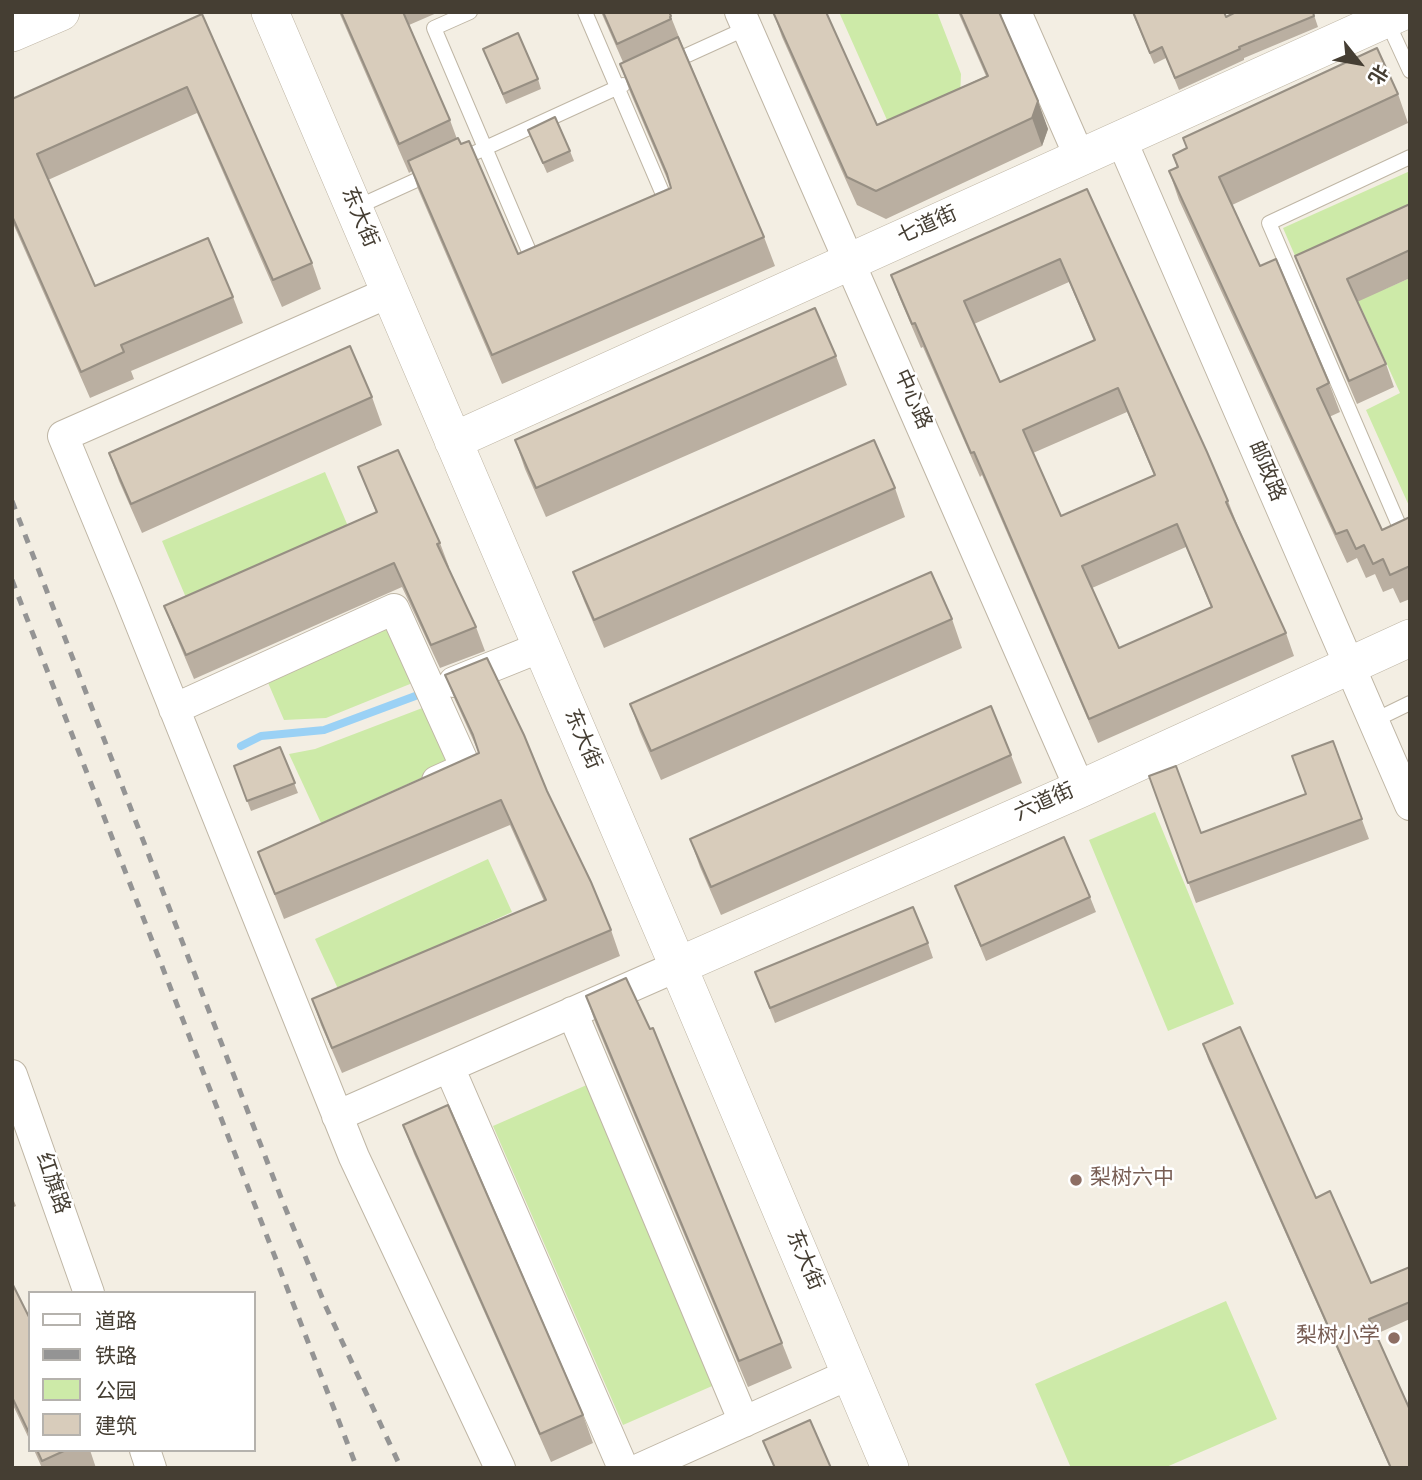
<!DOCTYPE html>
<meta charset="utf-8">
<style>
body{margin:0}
#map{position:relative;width:1422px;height:1480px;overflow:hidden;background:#f3eee3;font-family:Overpass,"Noto Sans SC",sans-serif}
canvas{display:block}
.frame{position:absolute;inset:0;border:14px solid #453e33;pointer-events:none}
.legend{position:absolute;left:28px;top:1291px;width:228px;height:161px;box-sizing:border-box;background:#fff;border:2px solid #b5b2ad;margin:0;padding:9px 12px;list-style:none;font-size:21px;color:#453e33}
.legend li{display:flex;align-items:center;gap:14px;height:35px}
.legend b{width:35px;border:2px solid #b5b2ad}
.north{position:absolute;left:1324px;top:28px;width:70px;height:70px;-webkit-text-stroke:5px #fff;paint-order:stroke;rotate:121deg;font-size:19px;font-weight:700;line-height:28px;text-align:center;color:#453e33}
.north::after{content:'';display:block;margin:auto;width:24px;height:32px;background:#453e33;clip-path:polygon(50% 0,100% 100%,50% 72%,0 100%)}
</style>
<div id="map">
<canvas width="1422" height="1480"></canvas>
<div class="frame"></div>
<ul class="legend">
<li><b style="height:9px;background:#fff"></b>道路</li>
<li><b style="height:9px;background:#949494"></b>铁路</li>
<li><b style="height:19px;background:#cdeaa8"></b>公园</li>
<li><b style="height:19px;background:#d8ccbb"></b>建筑</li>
</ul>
<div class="north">北</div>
</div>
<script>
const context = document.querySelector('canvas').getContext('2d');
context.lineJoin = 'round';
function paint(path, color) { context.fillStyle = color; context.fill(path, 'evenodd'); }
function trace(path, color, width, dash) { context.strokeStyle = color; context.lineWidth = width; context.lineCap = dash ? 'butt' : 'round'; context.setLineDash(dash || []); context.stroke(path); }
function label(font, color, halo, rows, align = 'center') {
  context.font = font + ' Overpass,"Noto Sans SC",sans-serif'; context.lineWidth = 5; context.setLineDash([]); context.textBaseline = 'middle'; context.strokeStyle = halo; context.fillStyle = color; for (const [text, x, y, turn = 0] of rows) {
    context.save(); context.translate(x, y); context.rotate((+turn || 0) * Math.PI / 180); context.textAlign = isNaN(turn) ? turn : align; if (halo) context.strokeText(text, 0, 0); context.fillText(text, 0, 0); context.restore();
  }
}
const green = new Path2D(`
 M839 12H937L961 74 960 98 891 129Z
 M1410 171V232L1385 289 1410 278V508L1366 410 1400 393 1338 257 1302 272 1283 228Z
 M325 472 350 531 187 600 162 541Z
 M388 623 413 677 410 684 326 718 284 720 266 678Z
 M425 707 452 764 321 823 289 754 315 749Z
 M1155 812 1234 1004 1168 1031 1089 840Z
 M488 859 512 912 339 991 315 939Z
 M589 1084 719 1383 623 1425 493 1126Z
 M1226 1301 1277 1419 1164 1468H1071L1035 1384Z`);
const stream = new Path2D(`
 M241 746 261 736 324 730 418 695`);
const service = new Path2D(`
 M470 12 434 28 534 263 538 261
 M585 12 668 206 666 207
 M1387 21 1410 71
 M670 63 747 28
 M1410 157 1269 223 1401 530 1410 526
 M457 161 623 85
 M355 208 432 173
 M1373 721 1410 703`);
const minor = new Path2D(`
 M740 12 1080 789
 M1016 12 1080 158
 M1121 139 1410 805
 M390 292 63 436 128 593 354 1157 500 1468
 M454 682 541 647
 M174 709 394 609 466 768 437 781
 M572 1012 744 1422
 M449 1067 623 1468
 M12 1075 89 1293
 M337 1116 678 966
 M145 1450 151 1468
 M641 1468 850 1374`);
const tertiary = new Path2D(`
 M270 12 678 966 890 1468
 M12 33 61 12
 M453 441 1402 12
 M678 966 1080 789 1410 638`);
const rail = new Path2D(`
 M12 501 282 1200 326 1307 401 1468
 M12 580 357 1468`);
const wall = new Path2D(`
 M339 12H439L409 25 450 120 457 139 518 254 671 188 630 92 620 64 623 62 601 12H669L681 42 764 237 775 266 502 384 418 189 412 171 409 173Z
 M773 12 877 125 986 76 958 12H999L1048 129 1042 146 886 219 857 205 782 37Z
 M1132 12H1224L1226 17 1313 12 1318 27 1244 58V60L1179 90 1166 58 1154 64Z
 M202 14 312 263 321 289 282 307 197 113 48 180 95 286 233 297 243 323 131 371 134 379 90 398 12 221V99Z
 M483 49 538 79 541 89 506 104Z
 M1398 94 1408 123 1232 205 1260 266 1329 383 1340 412 1329 417 1382 530 1410 517V599L1400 603 1393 588 1383 592 1375 574 1366 578 1357 558 1347 563 1179 200 1169 171 1177 167 1173 155 1187 148 1183 138Z
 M528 130 570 151 574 161 547 173Z
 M1087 189 1228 501 1237 524 1286 633 1294 656 1098 743 982 475 980 477 923 347 921 348 900 299 891 275ZM1069 282 1094 341 1000 382 974 324ZM1127 412 1154 475 1061 516 1033 453ZM1186 547 1211 607 1119 648 1092 588Z
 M1410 204V278L1357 302 1386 364 1394 387 1357 404 1304 280 1295 256Z
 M836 356 847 385 546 517 525 469 515 440Z
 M372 397 382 425 142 533 119 481 109 453Z
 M358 467 440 543 449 567H448L476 627 485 651 440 668 402 587 194 679 173 629 164 606 376 512Z
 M895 488 905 517 604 648 584 601 573 572Z
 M952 619 962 648 661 780 640 732 630 704Z
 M445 675 547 791 611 930 620 956 342 1073 321 1025 312 999 544 901 510 825 284 919 258 852 479 753 455 700Z
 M1333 741 1369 839 1196 903 1149 776 1201 833 1306 794Z
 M280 747 298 793 251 811 234 766Z
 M1011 755 1022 783 721 915 700 867 690 839Z
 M955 886 1090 897 1096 912 986 961Z
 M928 943 933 958 775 1023 755 972Z
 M586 996 782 1343 792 1368 748 1387 595 1022Z
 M1203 1044 1316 1198 1371 1283 1410 1267V1319L1376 1334 1410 1468H1390L1208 1059Z
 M403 1125 583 1415 593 1443 551 1462 414 1154Z
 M12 1196 16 1206 12 1208Z
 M12 1283 30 1319V1441L12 1403Z
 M34 1450H90L96 1468H42Z`);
const shadedWall = new Path2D(`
 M1038 101 1048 129 1042 146 1032 118Z`);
const building = new Path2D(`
 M341 12H403L450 120 399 144Z
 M603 12H669L671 16 670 17 671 19 617 44Z
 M773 12H826L877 125 988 76 960 12H999L1038 101 1032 118 876 191 847 177Z
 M1133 12H1224L1226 17 1236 12H1313L1314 16 1239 47 1240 49 1175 78 1162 47 1150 53Z
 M202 14 312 263 273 280 187 87 37 154 95 286 208 238 233 297 121 345 124 352 81 372 12 216V99Z
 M518 33 538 79 503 94 483 49Z
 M678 37 764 237 492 355 408 161 458 138 461 144 469 141 518 254 671 188 667 174 620 64Z
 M1377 48 1398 94 1219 177 1260 266 1276 259 1329 383 1317 389 1382 530 1410 517V566L1390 575 1383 559 1373 564 1364 545 1356 549 1347 530 1336 534 1169 171 1178 167 1173 155 1187 148 1183 138Z
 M555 117 570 151 543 163 528 130Z
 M1087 189 1207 452 1228 501 1226 502 1286 633 1089 719 974 452 971 453 915 323 912 324 891 275ZM1060 259 1095 340 1000 382 964 301ZM1118 388 1155 475 1061 516 1023 430ZM1177 524 1212 607 1119 648 1082 566Z
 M1410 204V250L1347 279 1386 364 1349 381 1295 256Z
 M815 308 836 356 536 488 515 440Z
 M350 346 372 397 131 504 109 453Z
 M874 440 895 488 594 620 573 572Z
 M398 450 440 543 437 544 476 627 431 645 394 563 186 655 164 606 377 512 358 467Z
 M931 572 952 619 651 751 630 704Z
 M487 658 524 735 547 791 591 882 611 930 332 1048 312 999 546 900 501 800 275 894 258 852 479 753 473 735 445 675Z
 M991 706 1011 755 711 887 690 839Z
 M1333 741 1362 819 1188 883 1149 776 1176 766 1201 833 1306 794 1292 756Z
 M280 747 295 783 247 801 234 766Z
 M1064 837 1090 897 981 946 955 886Z
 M913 907 928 943 770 1008 755 972Z
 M626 978 650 1029 653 1028 782 1343 739 1361 586 996Z
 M1240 1027 1316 1198 1330 1191 1371 1283 1410 1267V1302L1369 1319 1410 1410V1468H1391L1203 1044Z
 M448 1105 583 1415 540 1434 403 1125Z
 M12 1283 30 1319V1435L12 1397Z
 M810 1420 831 1468H775L763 1441Z
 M37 1450H66L42 1461Z`);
const markers = [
 [1076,1180,7,"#8d6e63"],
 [1394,1338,7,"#8d6e63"]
];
const streetNames = [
 ["东大街",358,218,67],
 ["七道街",928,227,-24],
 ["中心路",911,400,66],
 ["邮政路",1265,472,67],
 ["东大街",581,740,67],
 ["六道街",1045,804,-24],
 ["红旗路",51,1184,71],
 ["东大街",803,1261,67]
];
const educationNames = [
 ["梨树六中",1090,1180],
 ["梨树小学",1380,1338,"right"]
];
paint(green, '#cdeaa8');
trace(stream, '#9ad1f5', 8);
trace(service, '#bfb6a5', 16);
trace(minor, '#bfb6a5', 32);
trace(tertiary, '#bfb6a5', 38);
trace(service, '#fff', 14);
trace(minor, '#fff', 30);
trace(tertiary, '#fff', 37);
trace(rail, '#949494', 5, [9, 9]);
paint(wall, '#baafa1');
paint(shadedWall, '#978f83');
paint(building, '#d8ccbb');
trace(building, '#978f83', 2);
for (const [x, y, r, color] of markers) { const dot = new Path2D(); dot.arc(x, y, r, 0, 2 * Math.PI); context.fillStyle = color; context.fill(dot); trace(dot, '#fff', 2.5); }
label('21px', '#453e33', '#fff', streetNames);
label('21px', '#785e54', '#fff', educationNames, 'left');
</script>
